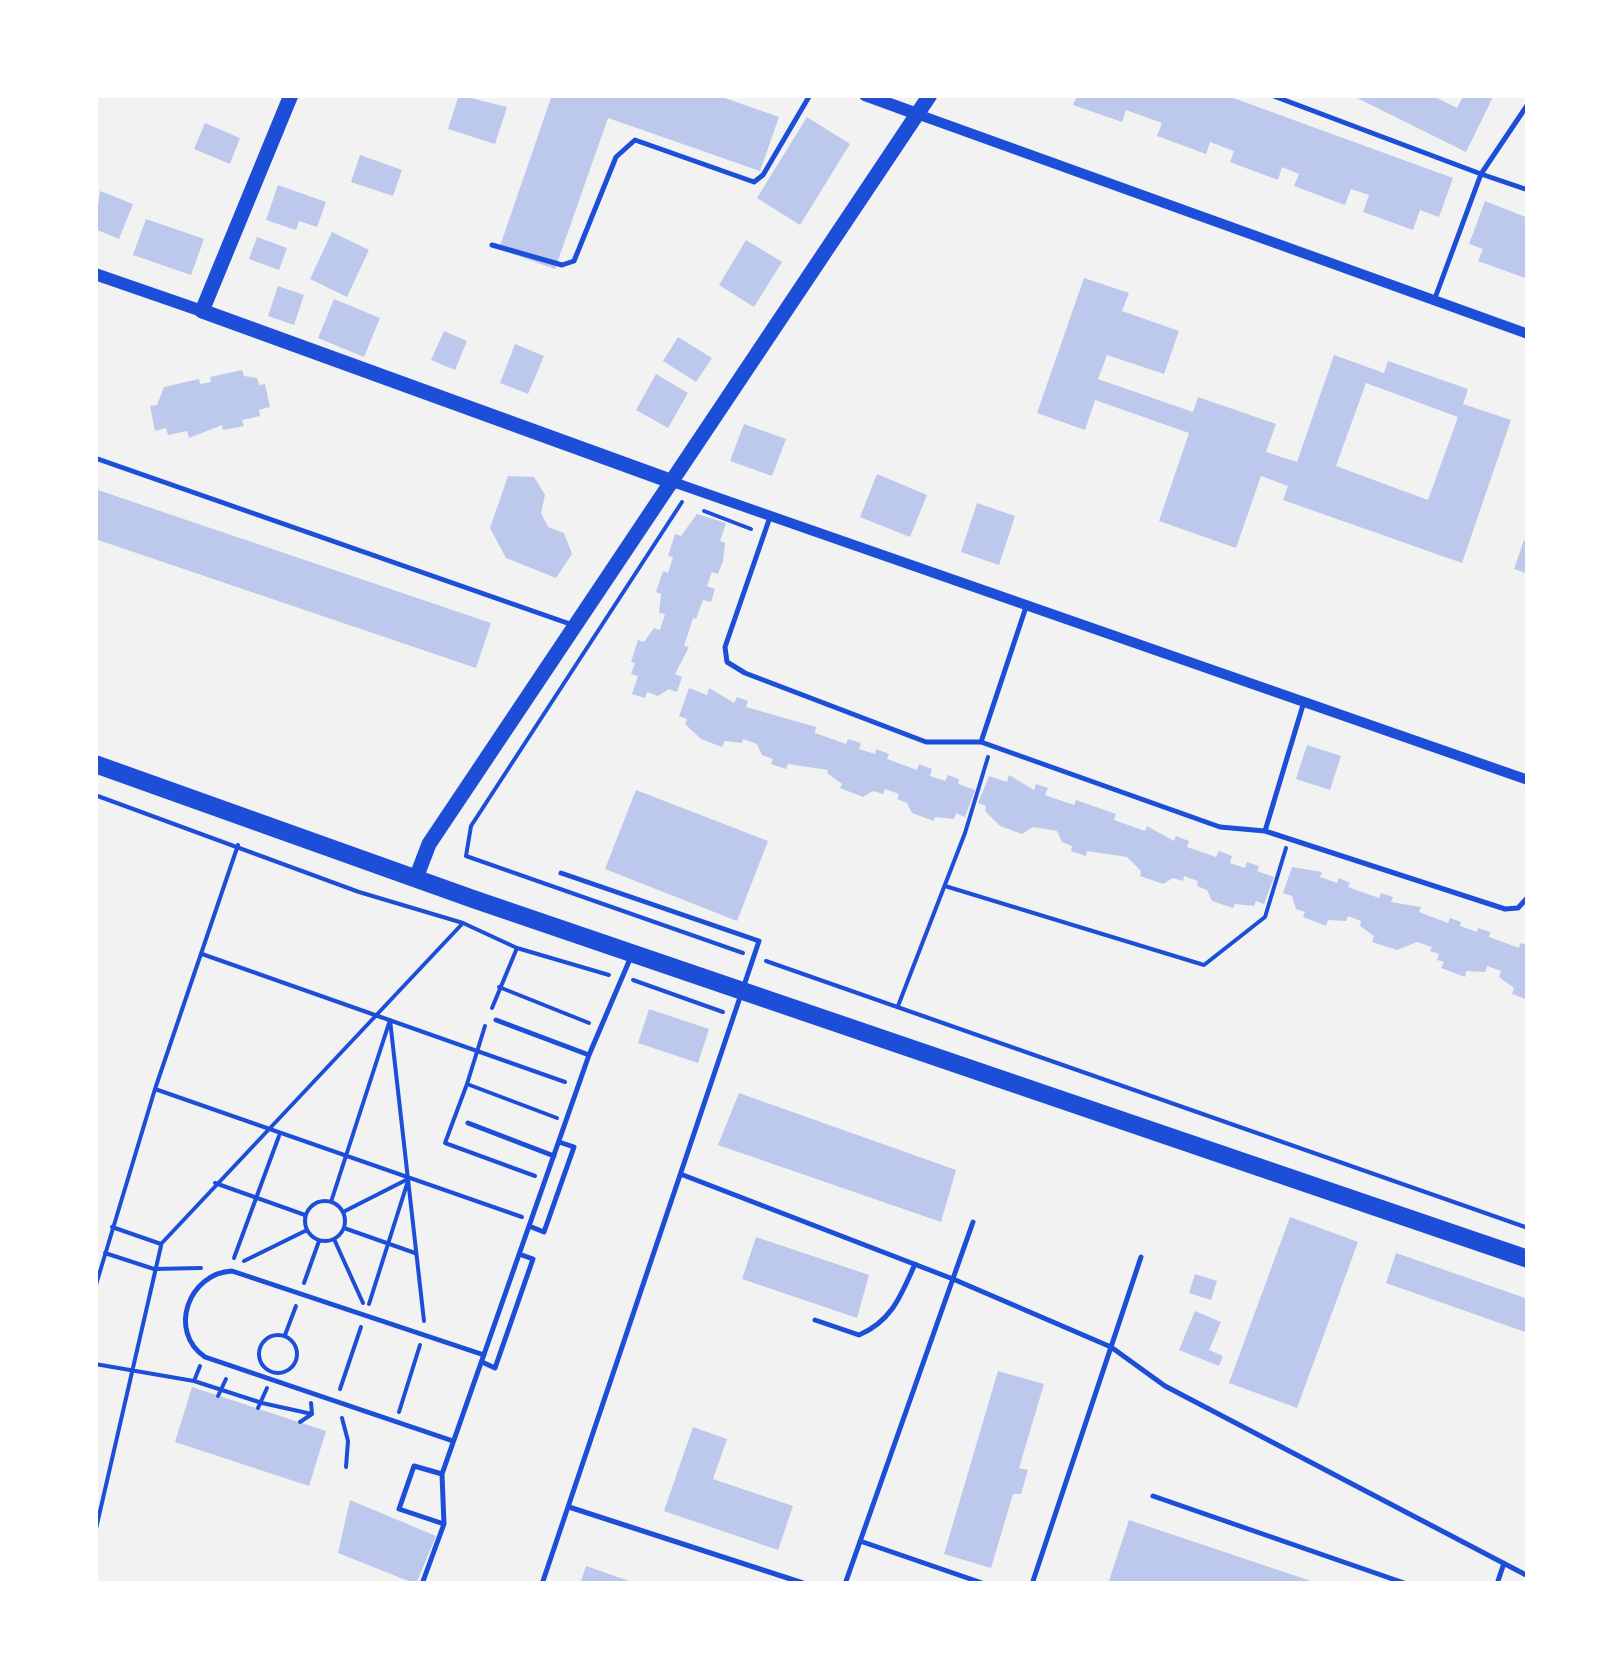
<!DOCTYPE html>
<style>
body{margin:0}
#map{position:relative;width:1623px;height:1679px;overflow:hidden;background:#f2f2f2;font-family:"Fira Sans Condensed",sans-serif}
canvas{display:block}
.frame{position:absolute;inset:0;border:98px solid #fff;pointer-events:none}
</style>
<div id="map">
<canvas width="1623" height="1679"></canvas>
<div class="frame"></div>
</div>
<script>
const context = document.querySelector('canvas').getContext('2d');
context.lineJoin = 'round';
function paint(path, color) { context.fillStyle = color; context.fill(path, 'evenodd'); }
function trace(path, color, width, dash) { context.strokeStyle = color; context.lineWidth = width; context.lineCap = dash ? 'butt' : 'round'; context.setLineDash(dash || []); context.stroke(path); }
const building = new Path2D(`
 M459 95 507 107 495 144 448 129Z
 M552 95H716L779 117 760 171 608 118 555 269 499 249Z
 M1077 95H1225L1453 178 1439 217 1420 210 1413 230 1363 212 1369 195 1351 189 1345 205 1294 186 1299 174 1282 167 1278 180 1230 162 1234 151 1210 142 1206 154 1157 136 1162 123 1126 110 1122 122 1073 105Z
 M1351 95H1431L1457 108 1464 95H1494L1466 152Z
 M807 117 850 144 800 225 757 198Z
 M205 123 240 138 230 164 194 149Z
 M360 155 402 170 393 196 351 182Z
 M278 185 326 202 317 227 299 221 296 230 266 220Z
 M100 191 133 204 119 239 95 229Z
 M1485 201 1528 218 1525 278 1478 261 1483 249 1469 244Z
 M146 219 204 239 191 275 133 255Z
 M332 232 369 250 347 297 310 279Z
 M257 237 287 248 279 270 249 259Z
 M746 240 782 262 754 307 719 285Z
 M1084 278 1129 293 1122 311 1179 331 1164 374 1107 355 1098 379 1193 412 1198 397 1276 424 1266 452 1297 462 1334 355 1384 373 1388 361 1468 389 1463 404 1511 420 1462 563 1283 500 1288 486 1261 476 1236 548 1159 521 1189 433 1095 400 1085 430 1037 413ZM1366 383 1458 417 1428 500 1336 466Z
 M278 286 304 295 294 325 268 316Z
 M334 299 380 318 364 357 318 338Z
 M444 331 467 341 455 370 431 360Z
 M678 337 712 358 696 382 663 361Z
 M515 344 544 356 528 394 500 383Z
 M242 370 244 376 257 378 259 385 265 384 270 407 259 410 260 416 242 420 244 426 223 430 222 425 189 438 187 431 168 435 166 428 155 431 150 406 157 405 164 387 199 379 200 384 211 382 210 377Z
 M656 374 688 393 668 428 636 410Z
 M744 424 786 439 772 476 730 461Z
 M877 474 927 495 910 537 860 517Z
 M508 476 534 477 545 495 541 513 548 527 564 533 572 554 556 578 506 558 490 528Z
 M95 489 491 623 476 668 95 539Z
 M977 503 1015 516 999 565 961 552Z
 M697 514 726 523 720 541 725 543 723 561 718 574 712 572 707 586 715 589 711 602 703 600 696 619 693 618 684 646 689 647 675 674 682 677 677 692 669 689 658 696 647 692 645 698 632 694 638 676 631 674 635 663 631 662 638 640 644 642 654 628 660 630 665 614 659 613 661 594 656 592 663 571 668 573 673 557 668 556 675 534 681 536Z
 M1524 540 1528 541V574L1514 569Z
 M689 688 707 695 709 688 734 703 737 697 748 701 746 707 816 727 815 733 846 744 848 739 861 743 859 749 875 754 876 749 889 754 887 759 917 770 919 764 932 769 930 776 945 781 948 775 959 779 958 784 975 790 965 817 956 813 954 819 935 817 934 821 912 813 907 803 897 799 899 794 885 789 883 794 873 791 863 797 840 788 842 784 827 773 828 770 788 764 786 769 771 764 773 759 762 755 757 744 743 739 742 743 725 741 722 747 701 739 685 724 687 719 679 716Z
 M1307 745 1341 756 1330 790 1296 779Z
 M1009 775 1034 790 1036 784 1048 788 1045 795 1074 805 1076 800 1116 814 1114 820 1145 831 1147 826 1174 841 1176 836 1189 841 1187 847 1216 857 1219 851 1232 856 1230 863 1245 868 1247 862 1259 866 1257 871 1274 877 1264 904 1256 901 1254 906 1235 904 1233 908 1212 901 1207 890 1197 886 1198 881 1184 876 1183 881 1173 878 1163 884 1140 876 1141 871 1127 857 1087 851 1086 856 1071 851 1072 846 1062 842 1057 831 1033 827 1022 834 1000 826 985 811 986 806 978 803 989 776 1007 782Z
 M636 790 768 841 737 921 605 869Z
 M1292 867 1322 872 1320 877 1337 883 1339 878 1350 883 1348 887 1379 898 1381 893 1393 897 1391 902 1421 907 1419 912 1448 923 1450 918 1461 922 1460 926 1477 932 1478 928 1490 932 1489 937 1519 948 1520 943 1528 945V1000L1512 994 1514 988 1499 977 1501 971 1487 966 1485 972 1466 971 1465 977 1441 968 1444 962 1437 960 1439 954 1430 951 1432 947 1417 942 1397 950 1372 942 1374 936 1360 926 1361 921 1348 916 1346 921 1328 920 1326 926 1303 917 1305 912 1296 909 1292 896 1283 893Z
 M649 1009 709 1029 698 1063 638 1043Z
 M739 1093 956 1170 941 1222 718 1145Z
 M1290 1217 1358 1242 1297 1408 1229 1383Z
 M756 1237 869 1275 857 1318 742 1279Z
 M1396 1253 1528 1299V1333L1386 1283Z
 M1195 1274 1217 1281 1211 1300 1189 1293Z
 M1195 1311 1221 1322 1209 1350 1223 1356 1219 1366 1179 1350Z
 M998 1371 1044 1384 1019 1468 1028 1470 1021 1494H1013L991 1568 944 1554Z
 M192 1387 326 1431 309 1486 175 1442Z
 M693 1427 727 1439 713 1479 793 1506 778 1550 664 1511Z
 M350 1500 436 1536 416 1584 338 1553Z
 M1129 1520 1317 1583V1584H1108Z
 M586 1566 635 1583V1584H580Z`);
const path = new Path2D(`
 M682 502 471 826 466 856 743 953
 M704 511 751 529
 M95 795 359 892 463 923 517 948 609 975
 M945 886 1204 965 1265 917 1286 848
 M202 954 565 1082
 M766 961 1528 1228
 M633 980 723 1012
 M499 987 589 1023
 M898 1006 965 833 988 757
 M492 1008 517 948
 M485 1026 467 1084 557 1118
 M467 1084 445 1143 535 1176
 M155 1089 522 1217
 M215 1183 305 1215
 M305 1221a20 20 0 1 1 40 0a20 20 0 1 1-40 0Z
 M331 1202 390 1020 424 1321
 M343 1212 406 1180
 M112 1227 161 1244 463 923
 M344 1228 415 1253
 M334 1239 363 1303
 M105 1253 154 1269 201 1268
 M234 1258 279 1136
 M244 1261 307 1230
 M304 1283 319 1241
 M95 1288 155 1089 238 845
 M369 1304 407 1184
 M259 1354a19 19 0 1 1 38 0a19 19 0 1 1-38 0Z
 M285 1335 296 1306
 M95 1364 194 1381 200 1366
 M194 1381 262 1403 312 1414
 M340 1389 361 1327
 M218 1396 226 1379
 M258 1408 267 1388
 M399 1412 420 1345
 M342 1418 348 1441 346 1467
 M300 1422 312 1414 311 1403
 M95 1533 161 1246`);
const service = new Path2D(`
 M1271 95 1481 174 1435 298
 M1528 104 1481 174 1528 190
 M492 245 562 265 574 261 616 157 635 140 754 182 763 175 810 95
 M95 458 570 624
 M770 517 725 647 727 662 745 673 926 742H981L1220 827 1265 831 1505 909 1518 908 1528 897
 M981 742 1026 607
 M1265 831 1303 705
 M496 1020 589 1055
 M468 1123 554 1156
 M683 1175 953 1279 1111 1347 1165 1386 1528 1576
 M529 1226 544 1232 574 1147 559 1142
 M815 1320 859 1335C892 1321 901 1295 915 1264
 M482 1362 495 1368 533 1259 519 1254
 M453 1441 205 1357C167 1331 189 1273 232 1271L484 1355
 M442 1474 414 1466 399 1509 444 1524
 M1153 1496 1407 1584
 M569 1507 806 1584
 M860 1541 985 1584
 M422 1584 444 1524 442 1474 589 1055 630 959
 M542 1584 759 941 561 873
 M845 1584 973 1222
 M1032 1584 1141 1257
 M1497 1584 1504 1563`);
const minor = new Path2D(`
 M917 114 1528 334
 M673 482 1528 780`);
const tertiary = new Path2D(`
 M865 95 917 114
 M95 274 202 311`);
const secondary = new Path2D(`
 M291 95 202 311 673 482
 M416 878 429 844 930 95`);
const primary = new Path2D(`
 M95 764 473 899 1528 1259`);
paint(building, '#bdc9ec');
trace(path, '#1d4ed8', 4);
trace(service, '#1d4ed8', 5);
trace(minor, '#1d4ed8', 10);
trace(tertiary, '#1d4ed8', 12);
trace(secondary, '#1d4ed8', 15);
trace(primary, '#1d4ed8', 18);
</script>
